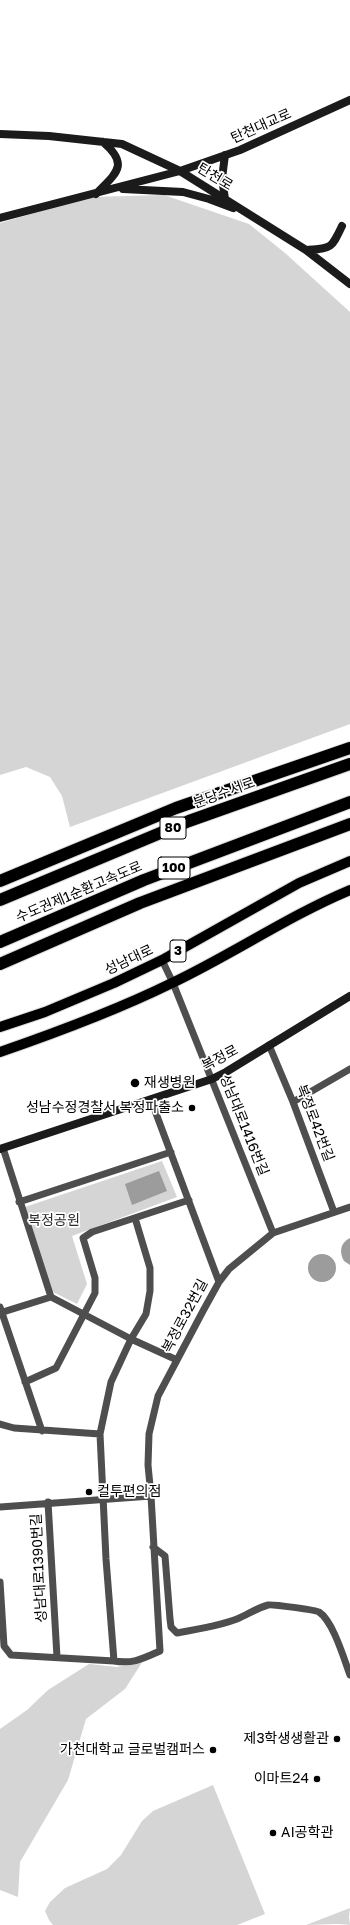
<!DOCTYPE html>
<meta charset="utf-8">
<style>
body{margin:0}
canvas{display:block;background:#fff}
</style>
<canvas width="350" height="1925"></canvas>
<script>
const context = document.querySelector('canvas').getContext('2d');
context.lineJoin = 'round';
function paint(path, color) { context.fillStyle = color; context.fill(path, 'evenodd'); }
function trace(path, color, width, dash) { context.strokeStyle = color; context.lineWidth = width; context.lineCap = dash ? 'butt' : 'round'; context.setLineDash(dash || []); context.stroke(path); }
function label(font, color, halo, rows, align = 'center') {
  context.font = font + ' "Golos Text","Noto Sans KR",sans-serif'; context.lineWidth = 3.5; context.setLineDash([]); context.textBaseline = 'middle'; context.strokeStyle = halo; context.fillStyle = color; for (const [text, x, y, turn = 0] of rows) {
    context.save(); context.translate(x, y); context.rotate((+turn || 0) * Math.PI / 180); context.textAlign = isNaN(turn) ? turn : align; if (halo) context.strokeText(text, 0, 0); context.fillText(text, 0, 0); context.restore();
  }
}
const green = new Path2D(`
 M164 195 249 224 285 253 350 312V724L70 827 62 796 50 777 26 767 0 775V223L90 197Z
 M162 1161 177 1197 72 1236 87 1284 77 1304 51 1291 25 1207Z
 M143 1661 125 1689 86 1719 68 1780 20 1862 18 1897 0 1890V1729L27 1710 48 1690 89 1664 117 1667Z
 M213 1785 265 1914 237 1925H53L49 1920 45 1911 50 1902 65 1888 107 1869 121 1855 142 1821 153 1811Z
 M350 1908 349 1917 350 1925C334 1923 322 1925 306 1925Z`);
const water = new Path2D(`
 M159 1171 167 1191 132 1205 125 1184Z
 M350 1238V1265L344 1261C339 1252 340 1243 350 1238Z
 M308 1268a14 14 0 1 1 28 0a14 14 0 1 1-28 0Z`);
const street = new Path2D(`
 M162 960 173 983 273 1233
 M269 1045 293 1102 334 1212
 M151 1100 219 1282
 M293 1102 350 1069
 M3 1148 51 1297 131 1339 177 1360
 M19 1202 171 1152
 M0 1307 42 1431
 M0 1313 51 1297
 M25 1382 56 1368 95 1293V1278L83 1238 92 1232 189 1200
 M0 1424 14 1428 100 1434
 M48 1502 57 1657
 M0 1507 151 1496
 M153 1547 165 1556 170 1619 171 1627 177 1633C194 1630 222 1625 237 1619 247 1615 257 1608 268 1605 272 1604 316 1610 319 1612 333 1621 344 1659 350 1675
 M0 1582 4 1646 11 1655 114 1661C133 1664 142 1659 160 1651L151 1496 148 1465 149 1434 158 1396 203 1311 219 1282 229 1269 273 1233 350 1207
 M114 1661 106 1559 100 1434 111 1382 131 1339 146 1314 150 1291V1268L135 1218`);
const secondary = new Path2D(`
 M0 134 49 136 122 144 180 171 240 150 350 100
 M225 155 222 178 225 199
 M123 189 183 192 209 199 233 208
 M96 194C116 173 130 165 103 142
 M0 218 180 171 306 250 350 284
 M306 250C332 248 331 249 342 226
 M0 1149 212 1079 226 1072 350 996`);
const primary = new Path2D(`
 M0 1027 45 1012 114 983 162 960 299 883 350 861
 M0 1052C58 1032 117 1010 172 983 233 954 288 916 350 890`);
const highway = new Path2D(`
 M0 881 176 808 350 748
 M0 900 189 821 350 764
 M0 942 144 880 350 802
 M0 964 140 903 350 824`);
const markers = [
 [135,1083,5,"#000"],
 [192,1108,4,"#000"],
 [89,1492,4,"#000"],
 [337,1739,4,"#000"],
 [213,1750,4,"#000"],
 [317,1779,4,"#000"],
 [273,1833,4,"#000"]
];
const shields = [
 [173,828,26],
 [174,868,32],
 [178,951,16]
];
const shieldNames = [
 ["80",173,828],
 ["100",174,868],
 ["3",178,951]
];
const streetNames = [
 ["탄천대교로",261,126,-24],
 ["탄천로",215,177,31],
 ["분당수서로",224,793,-20],
 ["수도권제1순환고속도로",79,892,-23],
 ["성남대로",129,960,-25],
 ["복정로",220,1058,-28],
 ["복정로42번길",315,1123,69],
 ["성남대로1416번길",244,1125,68],
 ["복정로32번길",185,1316,-62],
 ["성남대로1390번길",39,1568,-93]
];
const poiNames = [
 ["재생병원",144,1083,"left"],
 ["성남수정경찰서 복정파출소",184,1108],
 ["컬투편의점",97,1492,"left"],
 ["제3학생생활관",329,1739],
 ["가천대학교 글로벌캠퍼스",205,1750],
 ["이마트24",309,1779],
 ["AI공학관",281,1833,"left"]
];
const parkNames = [
 ["복정공원",54,1221]
];
paint(green, '#d5d5d5');
paint(water, '#9c9c9c');
trace(primary, '#dbdbdb', 12);
trace(highway, '#dbdbdb', 14);
trace(street, '#4e4e4e', 7);
trace(secondary, '#1b1b1b', 8);
trace(primary, '#000', 10);
trace(highway, '#000', 12);
for (const [x, y, r, color] of markers) { const dot = new Path2D(); dot.arc(x, y, r, 0, 2 * Math.PI); context.fillStyle = color; context.fill(dot); trace(dot, '#fff', 1.5); }
for (const [x, y, w] of shields) { const box = new Path2D(); box.roundRect(x - w / 2, y - 11, w, 22, 3); context.fillStyle = '#fff'; context.fill(box); trace(box, '#000', 1); }
label('bold 13px', '#000', null, shieldNames);
label('14px', '#000', '#fff', streetNames);
label('14px', '#000', '#fff', poiNames, 'right');
label('14px', '#2c2c2c', '#fff', parkNames);
</script>
